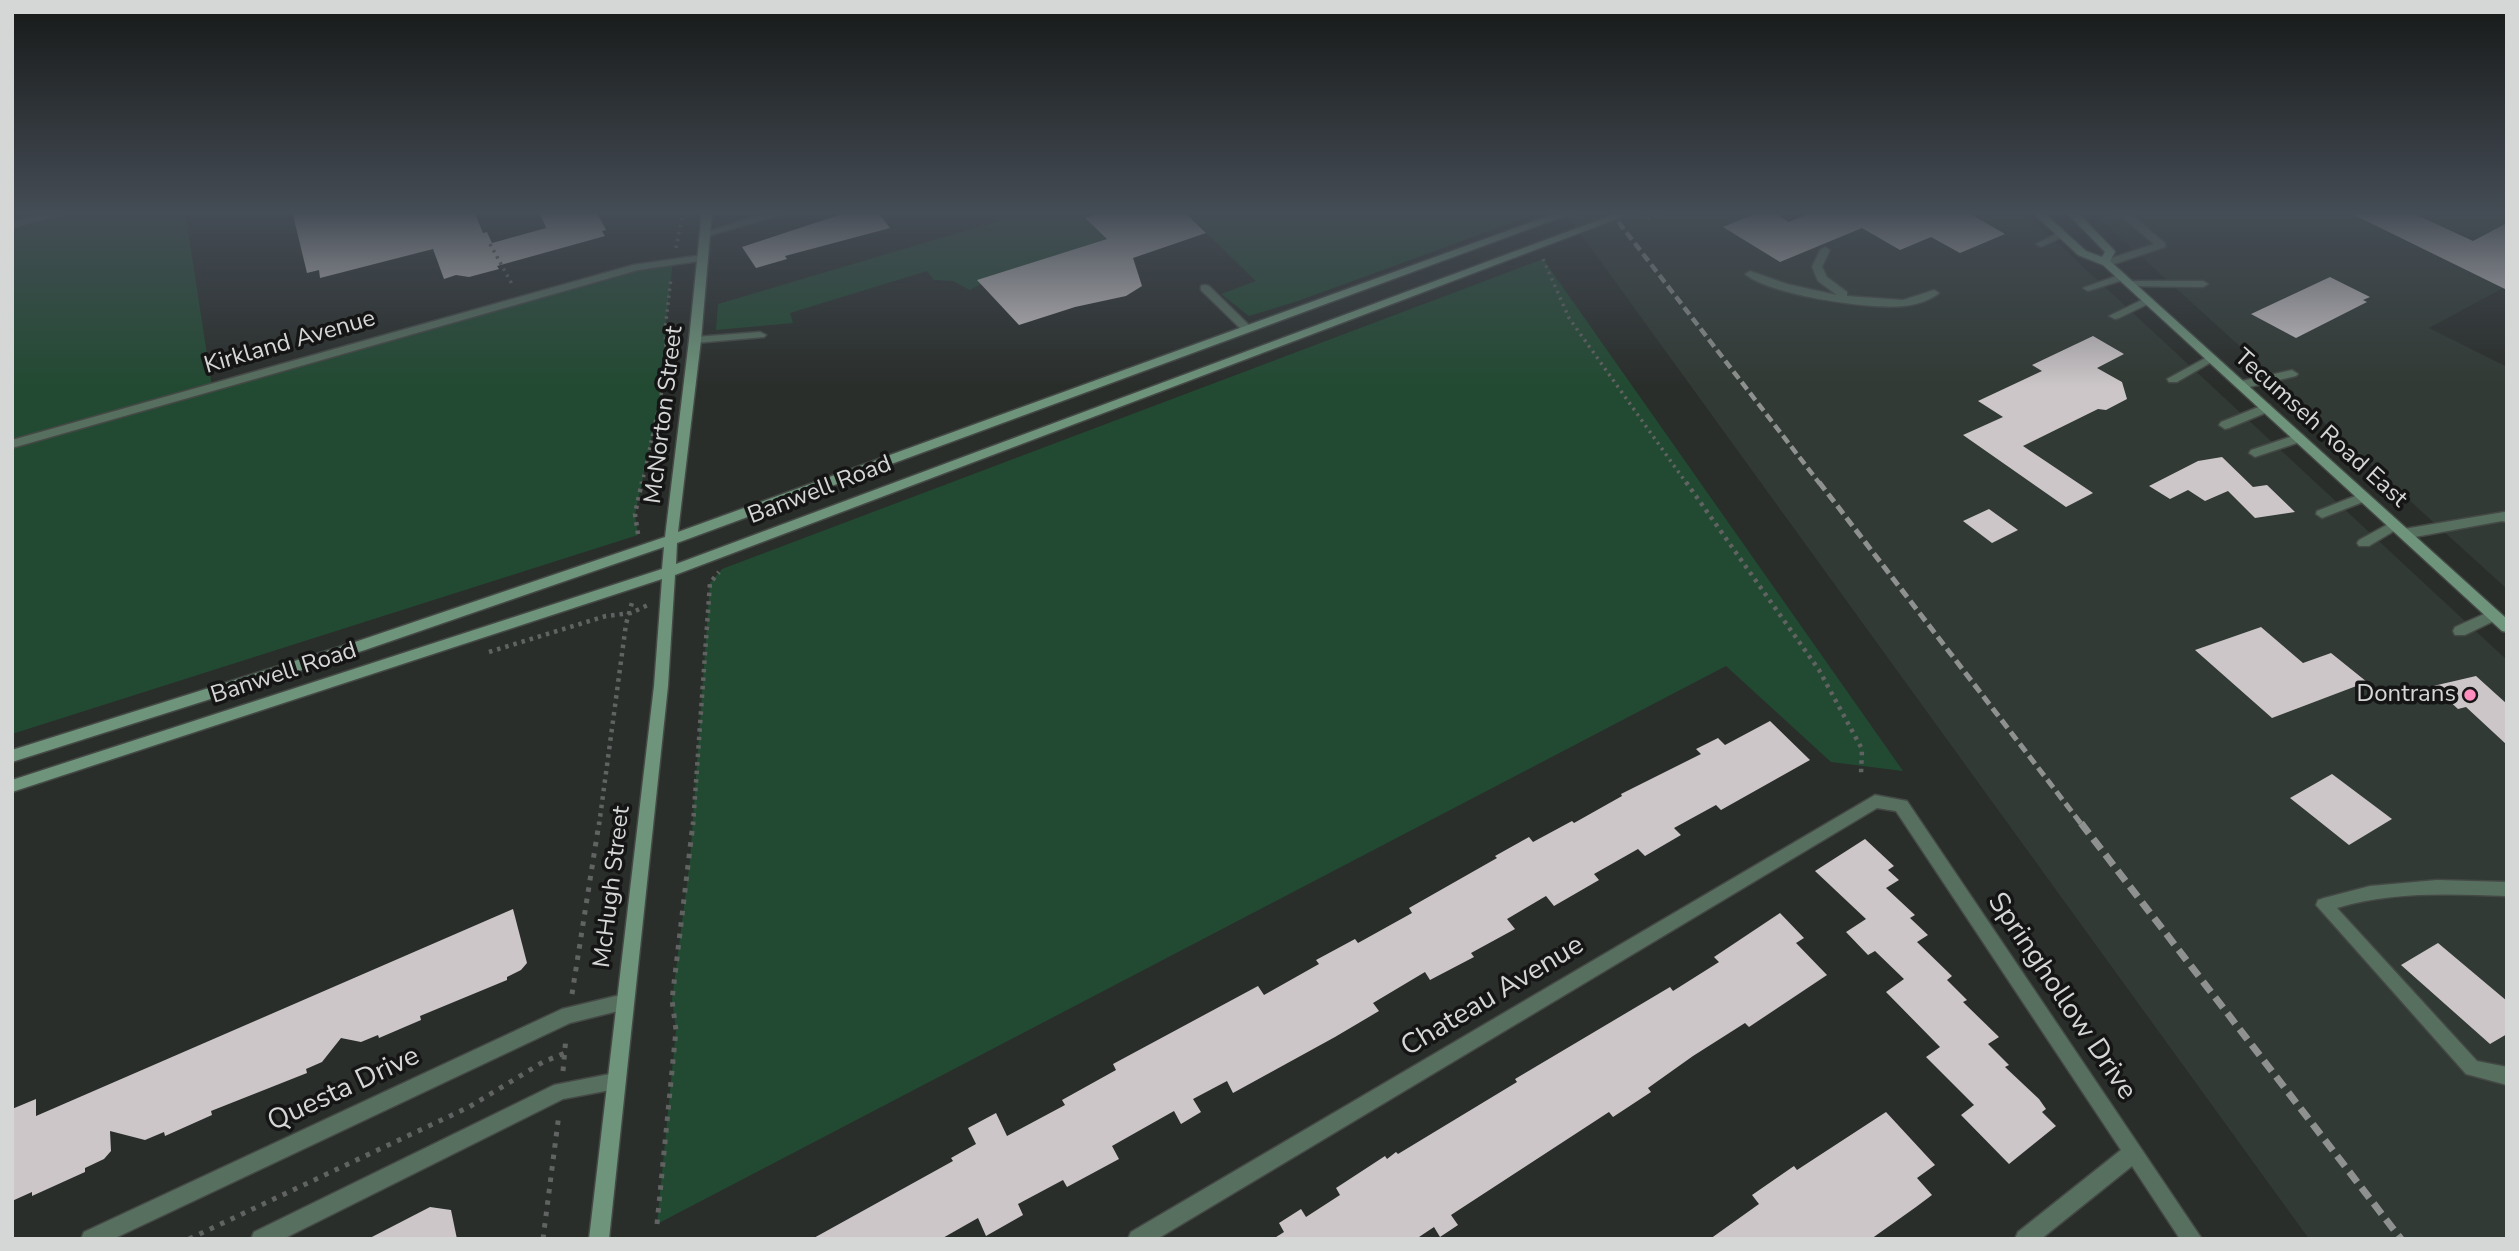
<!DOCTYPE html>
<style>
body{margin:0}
#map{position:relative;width:2519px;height:1251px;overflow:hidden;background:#2a2e2b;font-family:"Nunito Sans",sans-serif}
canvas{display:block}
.frame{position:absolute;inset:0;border:14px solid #d5d7d6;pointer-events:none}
</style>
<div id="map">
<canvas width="2519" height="1251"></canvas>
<div class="frame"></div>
</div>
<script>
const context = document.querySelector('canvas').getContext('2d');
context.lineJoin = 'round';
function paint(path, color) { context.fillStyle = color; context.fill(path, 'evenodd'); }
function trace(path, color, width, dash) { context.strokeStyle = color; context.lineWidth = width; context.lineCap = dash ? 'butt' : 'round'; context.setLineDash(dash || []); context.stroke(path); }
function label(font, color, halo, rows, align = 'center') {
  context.font = font + ' "Nunito Sans",sans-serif'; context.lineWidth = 7; context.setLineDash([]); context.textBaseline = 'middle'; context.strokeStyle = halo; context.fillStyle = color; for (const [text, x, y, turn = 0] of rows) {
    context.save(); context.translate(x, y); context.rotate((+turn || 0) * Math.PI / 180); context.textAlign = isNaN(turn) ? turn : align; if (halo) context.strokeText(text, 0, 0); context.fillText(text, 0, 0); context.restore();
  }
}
const built = new Path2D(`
 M1564 211H2023L2507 660V1239H2309Z
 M2091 211H2507V286L2429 328 2507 367V589Z`);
const green = new Path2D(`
 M12 211H185L212 387 673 260 665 330 667 367 635 514 638 535 12 734Z
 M1032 211H1106L1086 219 1107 239 984 278 981 284 970 290 953 281 934 280 927 271 790 313 793 323 716 330 718 304Z
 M1183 211H1544L1298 301 1249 316 1221 294 1256 281Z
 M1543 259 1903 771 1831 762 1726 666 657 1224 676 1030 672 1000 690 860 710 583 722 569Z`);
const building = new Path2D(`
 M309 211H474L483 233 487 232 492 243 546 228 539 211H596L606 230 602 231 605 236 497 266 499 269 469 277 456 275 444 279 433 249 320 278 319 270 307 273 293 215Z
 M851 211H877L890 228 785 256 787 259 756 268 742 247Z
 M1106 211H1183L1206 233 1133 258 1142 286 1126 296 1075 307 1019 325 977 280 1107 239 1085 218Z
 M1762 211H1771L1789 222 1815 211H1965L2005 234 1960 253 1931 237 1900 250 1862 228 1780 262 1723 227Z
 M2346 211H2408L2473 241 2507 223V290Z
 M2330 277 2370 297 2363 300 2367 302 2296 338 2251 314Z
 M2093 336 2124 354 2097 368 2122 382 2127 399 2106 410 2098 409 2023 446 2093 493 2066 507 1963 435 2003 417 1978 401 2042 371 2032 365Z
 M2222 457 2253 487 2267 485 2295 512 2255 518 2228 491 2205 501 2188 490 2170 499 2149 486 2198 461Z
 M1989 509 2018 530 1992 543 1963 521Z
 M2261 627 2303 663 2331 653 2367 682 2272 718 2195 650Z
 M2476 676 2507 704V745L2466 707 2458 709 2433 686Z
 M1770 721 1810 760 1721 810 1716 805 1674 828 1681 835 1645 856 1638 849 1594 874 1599 880 1554 906 1546 896 1507 919 1515 929 1471 953 1474 957 1430 980 1425 972 1373 1003 1379 1011 1335 1037 1233 1093 1227 1081 1193 1099 1201 1112 1181 1124 1174 1111 1112 1146 1119 1159 1067 1187 1063 1180 1018 1204 1023 1215 986 1236 978 1218 941 1239H812L953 1161 951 1158 976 1144 968 1128 996 1113 1007 1136 1065 1105 1062 1100 1116 1070 1113 1064 1258 986 1264 995 1319 964 1316 960 1355 939 1358 943 1412 913 1409 908 1497 858 1495 856 1529 837 1533 842 1572 821 1574 823 1622 796 1621 794 1701 754 1696 749 1718 738 1725 745Z
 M2332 774 2392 819 2349 845 2290 798Z
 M1865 839 1894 866 1888 870 1899 880 1886 888 1915 915 1910 918 1928 935 1917 942 1952 976 1947 980 1967 1000 1963 1002 1999 1037 1988 1044 2009 1065 2005 1067 2039 1099 2046 1109 2042 1112 2056 1126 2009 1164 1961 1115 1974 1105 1926 1057 1940 1047 1886 992 1904 979 1875 951 1868 955 1846 932 1866 919 1815 871Z
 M513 909 527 963 521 970 507 977V980L420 1016 421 1020 379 1038 378 1035 361 1042 341 1038 322 1062 306 1069 307 1073 211 1111 212 1115 165 1136 164 1132 145 1140 110 1131 111 1151 104 1159 85 1168V1172L32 1196V1192L12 1201V1109L36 1099V1116Z
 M1780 913 1804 938 1796 943 1827 975 1749 1027 1745 1023 1693 1056 1648 1088 1651 1092 1613 1117 1609 1112 1451 1215 1458 1225 1440 1237 1434 1227 1416 1239H1273L1284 1232 1279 1223 1301 1209 1306 1217 1340 1195 1336 1188 1385 1156 1387 1159 1396 1152 1398 1154 1517 1082 1515 1079 1670 987 1673 991 1719 962 1714 957Z
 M2438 943 2507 1001V1034L2490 1044 2401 965Z
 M1886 1112 1935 1165 1917 1178 1932 1195 1916 1207 1871 1239H1710L1759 1204 1752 1195 1794 1166 1797 1170Z
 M430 1207 451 1210 457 1239H368Z`);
const pathFar2 = new Path2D(`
 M1648 219 1668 211
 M490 244 513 286
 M676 248 683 211
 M1543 259 1569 318 1687 484
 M642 484 667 367 665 330 671 278`);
const pathFar1 = new Path2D(`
 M1686 482 1819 670 1862 749 1861 774
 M638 534 635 514 642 482
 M489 652 606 616 631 613 648 605
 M599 825 626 624 633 599
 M693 825 710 583 719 572`);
const path = new Path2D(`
 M572 994 599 823
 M563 1071 566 1037
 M657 1224 676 1030 672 1000 693 823
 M189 1239 469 1107 543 1062 565 1053
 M543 1239 559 1114`);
const lane = new Path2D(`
 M55 211H74L12 228V222Z
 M2115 211H2127L2165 243V247L2111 265H2103V261L2154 244Z
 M2061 231 2066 234 2065 236 2041 247 2036 244Z
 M1825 247 1830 250 1822 267 1827 277 1847 292V296L1903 300 1934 290 1939 293C1931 300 1916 305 1904 306 1871 310 1770 295 1745 274L1750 271 1787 284 1837 295 1818 281 1812 267 1820 250Z
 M2122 274 2126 275V279L2088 291 2083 288Z
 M2131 281H2203L2208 284 2203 287 2127 286V282Z
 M1205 285 1209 286 1251 327V331H1243L1201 290V286Z
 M2148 297 2153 300 2152 302 2119 318 2115 319 2109 316Z
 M760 332 766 335 764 337 695 343 689 340 695 337Z
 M2211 355 2215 356V360L2177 382H2169L2167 379Z
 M2292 370 2298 374 2296 376 2241 389 2235 385 2237 382Z
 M2266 404 2270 405 2272 408 2270 411 2229 428 2225 429 2219 425 2221 422Z
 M2299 434 2303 435 2305 438 2303 441 2255 457 2249 453 2251 450Z
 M2363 493 2368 494 2369 497 2368 500 2322 518 2316 514 2317 511Z
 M2504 512H2507V522L2502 521 2404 539 2397 534 2404 529Z
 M2394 521 2399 522 2401 525 2399 528 2369 546H2359L2357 543 2359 540Z
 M2493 610 2500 615 2498 619 2465 635H2455L2453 631 2455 627Z
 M2437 880 2507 882V896C2450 894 2393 891 2337 908L2477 1061 2507 1067V1085L2466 1074 2316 905 2318 900 2324 898 2370 886Z`);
const street = new Path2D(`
 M774 211H792L705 237 700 234Z
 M702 255 707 258 706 260 638 270 12 448V440L633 265Z
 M1875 795 1907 801 2202 1239H2180L2132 1166 2041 1239H2015L2018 1232 2121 1150 1896 811 1877 808 1157 1239H1128L1131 1232Z
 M624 994 630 996 633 1002 630 1008 570 1023 113 1239H81L84 1232 562 1009Z
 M615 1073 621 1076 624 1082 621 1088 563 1099 283 1239H251L254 1232 554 1085Z`);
const secondary = new Path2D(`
 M702 211H712L701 340 678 532 1562 211H1578L677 543 676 564 1623 211H1638L675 575 668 686 609 1239H589L654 686 662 579 12 792V780L662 569 664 547 365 650 12 762V750L355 642 665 537 689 340Z
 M2031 211H2042L2086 251 2102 257 2105 252 2065 211H2076L2114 250 2115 252 2110 261 2507 619V632L2502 631 2103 265 2078 255Z`);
const railFar2 = new Path2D(`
 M1610 211 1820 484`);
const railFar1 = new Path2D(`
 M1819 482 2082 825`);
const rail = new Path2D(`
 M2081 823 2401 1239`);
const markers = [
 [2470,695,7,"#fd8ebe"]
];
const streetNames = [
 ["Kirkland Avenue",290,343,-16],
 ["McNorton Street",665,415,-83],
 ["Tecumseh Road East",2320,429,42],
 ["Banwell Road",820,491,-21],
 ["Banwell Road",284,674,-18],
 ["McHugh Street",613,887,-83]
];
const poiNames = [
 ["Dontrans",2456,695]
];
const nearStreetnames = [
 ["Chateau Avenue",1493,997,-31],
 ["Springhollow Drive",2061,997,56],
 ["Questa Drive",344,1090,-25]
];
paint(built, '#313a34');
paint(green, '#224a32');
paint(building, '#ccc6c8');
trace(lane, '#454946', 3);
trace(street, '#454946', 3);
trace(secondary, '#454946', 3);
trace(pathFar2, '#606361', 3.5, [2.5, 4.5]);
trace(pathFar1, '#606361', 4.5, [3.5, 5]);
trace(path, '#606361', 5, [4.5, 7]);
paint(lane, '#576f5f');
paint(street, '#576f5f');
paint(secondary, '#6e947b');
trace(railFar2, '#8e918f', 4.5, [9, 4.5]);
trace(railFar1, '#8e918f', 5, [10, 5]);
trace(rail, '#8e918f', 7, [13, 7]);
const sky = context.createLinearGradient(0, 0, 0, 387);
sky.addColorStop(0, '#171918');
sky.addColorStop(0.55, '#444c55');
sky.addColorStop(1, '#444c5500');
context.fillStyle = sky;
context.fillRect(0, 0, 2519, 387);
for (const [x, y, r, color] of markers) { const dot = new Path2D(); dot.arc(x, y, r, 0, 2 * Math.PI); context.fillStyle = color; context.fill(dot); trace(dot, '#141514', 2.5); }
label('24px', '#d5d7d6', '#141514', streetNames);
label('24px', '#d5d7d6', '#141514', poiNames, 'right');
label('28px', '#d5d7d6', '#141514', nearStreetnames);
</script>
